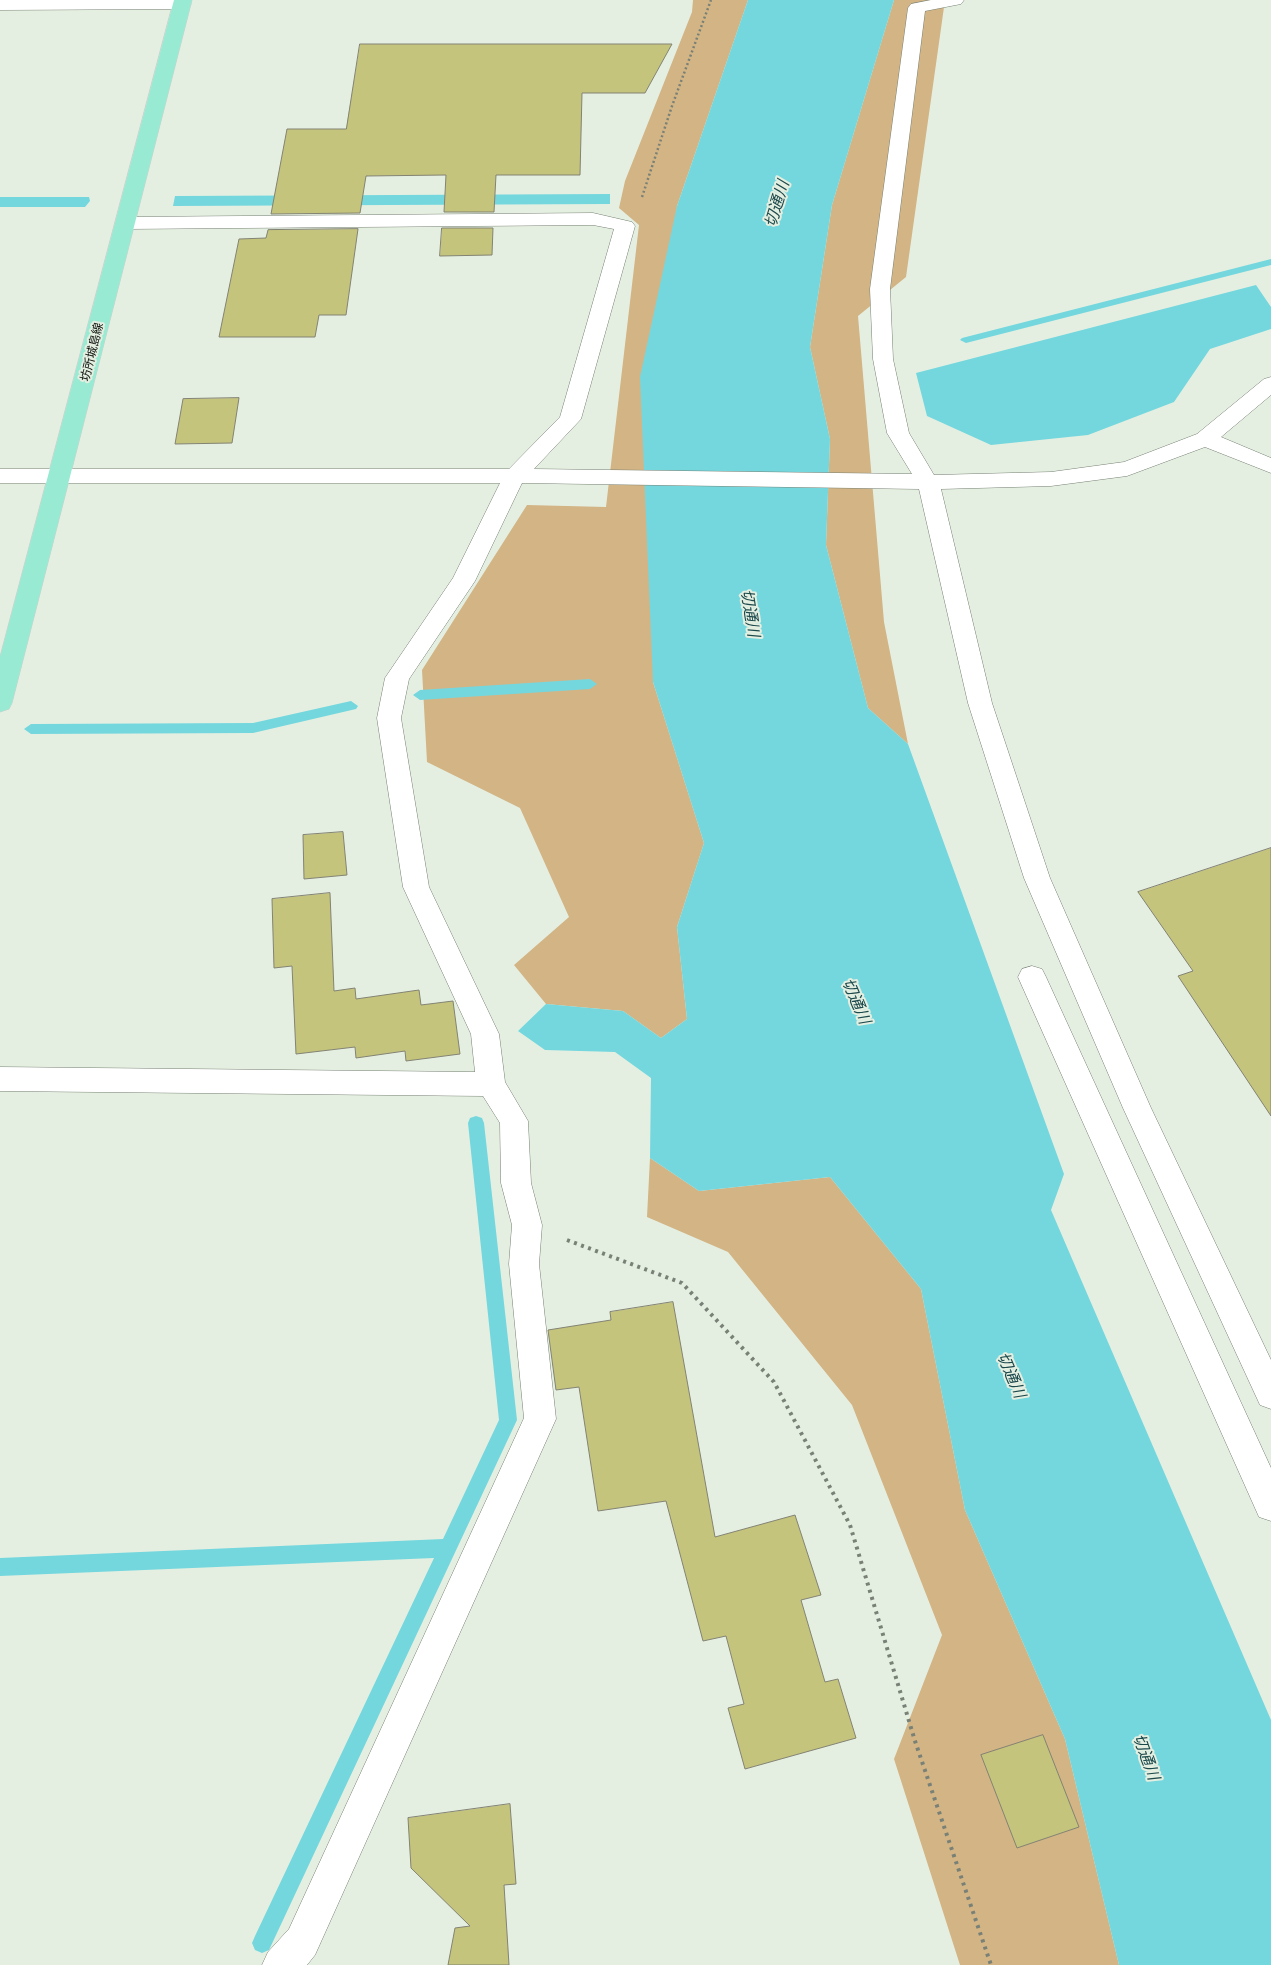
<!DOCTYPE html>
<meta charset="utf-8">
<style>
body{margin:0}
canvas{display:block;background:#e4efe1}
</style>
<canvas width="1271" height="1965"></canvas>
<script>
const context = document.querySelector('canvas').getContext('2d');
context.lineJoin = 'round';
function paint(path, color) { context.fillStyle = color; context.fill(path, 'evenodd'); }
function trace(path, color, width, dash) { context.strokeStyle = color; context.lineWidth = width; context.lineCap = dash ? 'butt' : 'round'; context.setLineDash(dash || []); context.stroke(path); }
function label(font, color, halo, rows, align = 'center') {
  context.font = font + ' Lato,"Noto Sans JP",sans-serif'; context.lineWidth = 4; context.setLineDash([]); context.textBaseline = 'middle'; context.strokeStyle = halo; context.fillStyle = color; for (const [text, x, y, turn = 0] of rows) {
    context.save(); context.translate(x, y); context.rotate((+turn || 0) * Math.PI / 180); context.textAlign = isNaN(turn) ? turn : align; if (halo) context.strokeText(text, 0, 0); context.fillText(text, 0, 0); context.restore();
  }
}
const green = new Path2D(`
 M693 0H748L677 206 653 682 704 843 677 927 687 1019 661 1038 623 1011 546 1004 514 965 569 917 520 808 427 762 422 670 527 505 606 507 639 225 619 208 625 181 692 12Z
 M894 0H945L906 277 858 316 884 622 908 744 868 708 826 545 830 439 810 347 832 205Z
 M650 1158 699 1191 830 1177 921 1289 965 1510 1065 1739 1119 1965H960L894 1759 942 1635 852 1405 728 1252 647 1217Z`);
const water = new Path2D(`
 M748 0H894L832 205 810 347 830 439 826 545 868 708 908 744 1064 1174 1051 1210 1271 1720V1965H1119L1065 1739 965 1510 921 1289 830 1177 699 1191 650 1158 651 1078 615 1052 545 1050 518 1031 546 1004 623 1011 661 1038 687 1019 677 927 704 843 653 682 640 377 677 206Z
 M610 194V204L173 206 175 196Z
 M0 197H89L90 201 85 207H0Z
 M1256 285 1271 307V329L1210 349 1174 402 1088 435 991 445 927 416 916 373Z`);
const stream = new Path2D(`
 M1271 259V265L966 343 960 340 962 338Z
 M590 679 597 684 590 689 420 700 413 695 420 690Z
 M351 701 358 706 356 709 253 733 31 734 24 729 31 724 253 723Z
 M476 1116 482 1118 484 1123 517 1420 269 1950 262 1953 255 1950 252 1943 255 1936 434 1558 0 1576V1558L443 1539 499 1420 468 1123 470 1118Z`);
const building = new Path2D(`
 M360 44H672L645 93H582L580 175H496L494 212H444L446 175 366 176 360 213 271 214 287 129H346Z
 M442 228H493L492 255 440 256Z
 M358 229 346 315H319L315 337H219L239 239 266 238 268 230Z
 M239 398 232 443 175 444 183 399Z
 M343 832 347 875 304 879 303 835Z
 M1271 848V1116L1178 976 1193 971 1138 892Z
 M330 893 334 991 355 988 356 999 419 990 421 1005 453 1001 460 1054 406 1061 405 1051 356 1058 355 1047 296 1054 292 966 274 968 272 899Z
 M673 1302 715 1537 795 1515 821 1595 801 1600 825 1682 838 1679 856 1738 745 1769 728 1708 744 1704 726 1636 703 1641 666 1501 598 1511 579 1387 556 1390 548 1330 611 1320 610 1312Z
 M1043 1735 1079 1827 1017 1848 981 1755Z
 M510 1804 516 1884 504 1885 509 1965H448L455 1928 470 1926 411 1868 408 1818Z`);
const pathFar1 = new Path2D(`
 M642 197 672 106 711 0`);
const path = new Path2D(`
 M567 1240 682 1283 774 1382 850 1525 915 1741 991 1965`);
const minor = new Path2D(`
 M0 0H187L191 4 188 8 182 9 0 10Z
 M931 0H964L961 4 925 11 890 289 893 359 909 433 934 475 1051 472 1124 462 1197 434 1264 379 1271 377V395L1221 437 1271 458V473L1205 447 1127 476 1051 486 941 489 992 703 1050 878 1151 1108 1271 1360V1409L1260 1405 1123 1108 1024 878 968 703 919 489 522 483 475 581 409 679 401 718 429 887 499 1034 505 1082 528 1121 531 1183 542 1225 539 1264 556 1419 315 1955 307 1965H262L268 1952 289 1929 524 1418 509 1264 512 1225 501 1183 500 1123 483 1096 0 1091V1067L475 1072 471 1034 403 887 377 718 385 678 453 578 500 483H0V469H509L560 417 614 229 593 225 126 229 119 227 116 223 119 219 126 217 593 213 632 222 635 226 581 419 534 469 912 474 887 433 873 359 870 289 908 8 911 4Z
 M1032 966 1042 969 1046 977 1271 1468V1521L1259 1517 1018 977 1022 969Z`);
const major = new Path2D(`
 M174 0H192L12 703 9 709 0 712V657Z`);
const farStreetnames = [
 ["坊所城島線",92,352,-76]
];
const waterNames = [
 ["切通川",777,204,-73],
 ["切通川",750,613,81],
 ["切通川",856,1001,67],
 ["切通川",1011,1375,67],
 ["切通川",1146,1757,70]
];
paint(green, '#d3b485');
paint(water, '#75d7de');
paint(stream, '#75d7de');
paint(building, '#c4c47c');
trace(building, '#838374', 1);
trace(minor, '#778174', 1);
trace(major, '#cfd0cf', 1);
trace(pathFar1, '#798177', 2.5, [2, 2.5]);
trace(path, '#798177', 4, [3, 4.5]);
paint(minor, '#fff');
paint(major, '#98ead2');
label('12px', '#0e120d', '#e4efe1', farStreetnames);
label('italic 16px', '#1c494c', '#e4efe1', waterNames);
</script>
